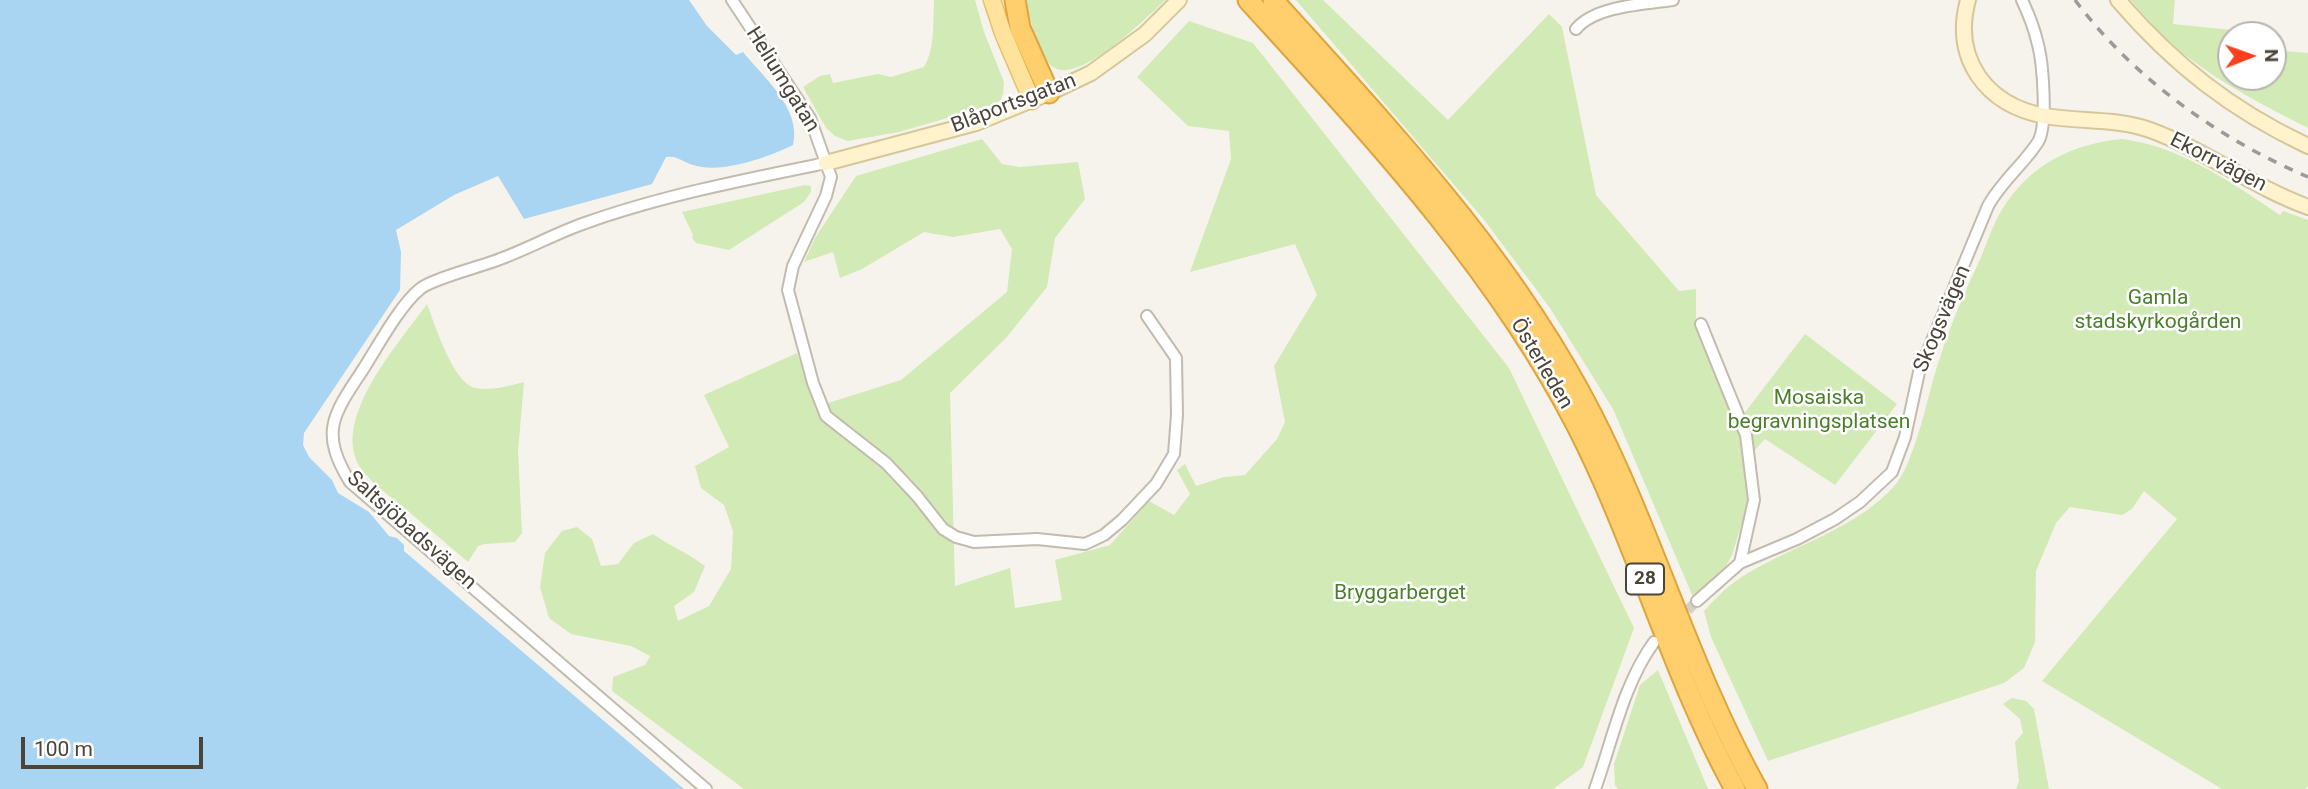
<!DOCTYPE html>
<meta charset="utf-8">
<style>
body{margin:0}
#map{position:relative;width:2308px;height:789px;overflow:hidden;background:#f6f3ec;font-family:Roboto,sans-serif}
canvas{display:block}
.north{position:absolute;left:2217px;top:21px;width:70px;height:70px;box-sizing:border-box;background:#fff;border:2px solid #b7b4b0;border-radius:50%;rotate:89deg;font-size:19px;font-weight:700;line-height:28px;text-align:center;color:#4b4439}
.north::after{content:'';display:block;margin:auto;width:24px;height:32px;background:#fc3f1d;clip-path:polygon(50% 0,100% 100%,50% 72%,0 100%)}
.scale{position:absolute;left:21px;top:737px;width:182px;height:32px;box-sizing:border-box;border:4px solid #4b4439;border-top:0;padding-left:9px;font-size:21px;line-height:24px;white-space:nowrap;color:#4b4439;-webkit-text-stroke:5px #fff;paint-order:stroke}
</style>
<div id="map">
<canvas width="2308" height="789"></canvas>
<div class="north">N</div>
<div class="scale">100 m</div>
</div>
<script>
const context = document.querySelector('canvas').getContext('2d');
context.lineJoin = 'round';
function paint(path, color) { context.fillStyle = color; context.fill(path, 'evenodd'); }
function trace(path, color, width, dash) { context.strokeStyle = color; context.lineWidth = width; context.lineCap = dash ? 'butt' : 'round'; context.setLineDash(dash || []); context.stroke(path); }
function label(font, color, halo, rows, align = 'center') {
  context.font = font + ' Roboto,sans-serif'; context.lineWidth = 5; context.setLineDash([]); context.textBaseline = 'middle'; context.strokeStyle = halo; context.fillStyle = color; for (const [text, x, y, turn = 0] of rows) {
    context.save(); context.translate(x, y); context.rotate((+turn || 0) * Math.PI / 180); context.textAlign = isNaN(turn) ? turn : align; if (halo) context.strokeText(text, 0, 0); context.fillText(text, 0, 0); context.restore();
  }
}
const green = new Path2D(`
 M934 0H975L984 32 1004 82 1003 94 999 103 899 132 848 141 835 136 826 128 803 87 820 76 830 74 833 83 878 74 891 77 924 67C935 49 933 21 934 0Z
 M1026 0H1165C1147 18 1080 83 1055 68 1039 59 1029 17 1026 0Z
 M1296 0H1323L1448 120 1549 14 1562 27 1596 195 1679 291 1696 289V328L1741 436 1748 503 1732 555 1725 568 1693 597 1613 409 1550 308 1485 221Z
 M2131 0H2175L2173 24 2242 31 2247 35H2231V77H2273V50L2308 53V128C2266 107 2222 84 2185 55 2165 39 2148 20 2131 0Z
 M1189 21 1253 43 1509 368 1634 628 1583 767 1553 789H744L612 691 613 677 645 665 650 656 631 646 571 634 549 618 540 587 545 553 562 531 577 527 592 539 601 566 618 564 634 543 653 534C670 546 688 553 705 566L694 592 674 606 678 621 709 606 731 569 733 531 724 505 701 488 695 466 729 447 704 395 797 353 816 410 828 403 901 380 1007 292 1012 249 1000 229 953 237 924 232 862 269 840 278 833 252 804 262 815 238 856 176 982 139 1002 164 1020 167 1078 162 1085 199 1055 238 1047 287 1006 338 950 393 955 586 1010 568 1015 608 1062 600 1055 560 1110 545 1149 501 1174 515 1190 494 1177 470 1185 464 1196 486 1224 477 1245 475 1277 439 1285 422 1274 366 1317 295 1295 244 1190 272 1231 159 1229 131 1188 126 1137 77Z
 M2122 139C2180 146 2232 183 2280 215L2283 211 2308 220V786L2305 789H2222L2042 681 2177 519 2144 491 2132 509 2122 515 2070 507 2056 523 2036 571 2035 642 2024 668 2004 683 1768 761 1711 637 1704 611C1717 597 1730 583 1748 573 1797 544 1858 528 1896 484 1912 465 1925 410 1932 384 1943 344 1959 304 1977 266 1986 247 1992 225 2003 208 2031 164 2072 144 2122 139Z
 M805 185 811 186V192L804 202 729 250 696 243 692 238 693 235 682 212Z
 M427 304C435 325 453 383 475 388 492 391 508 386 524 382L518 451 522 533 515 542 485 544 478 546 468 562C446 543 424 525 402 506 388 495 373 484 362 470 327 422 400 342 427 304Z
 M1805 334 1897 404 1835 485 1765 439 1753 452 1743 415Z
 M1658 670 1708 789H1618L1615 785 1614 764 1640 685Z
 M2012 698 2026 701 2034 709 2049 789H2016L2019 781 2015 742 2023 733 2020 719 2003 704Z`);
const water = new Path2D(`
 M0 0H689L707 26 736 55 743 52C763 77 802 109 793 145 769 157 723 173 697 166 684 164 679 155 666 157L652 184 524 219 498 176 454 195 396 230 401 252 400 290 304 433 303 445 309 457 332 480 338 493 369 512 389 536 397 538 404 545V551L684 789H0Z`);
const streetTunnel = new Path2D(`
 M1677 621 1697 601`);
const street = new Path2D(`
 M732 0 810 118 831 177 826 196 793 266 788 290 813 383 826 416 886 463 917 496 943 529 956 537 974 542 1037 539 1085 544 1104 535 1122 520 1156 484 1174 454 1177 415 1176 358 1147 316
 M1576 29C1595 6 1644 4 1673 0
 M1701 324 1746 435 1754 500 1740 563
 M1697 601 1740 563 1797 539 1835 519 1860 502 1892 472 1905 437 1919 372 1988 206C2001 182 2023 165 2038 142 2048 125 2043 61 2037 41 2034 27 2028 13 2022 0
 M706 789 350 482C320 433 332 416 362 371 377 348 399 306 420 289 431 279 483 266 500 259 530 248 558 232 588 222 665 195 747 179 826 163
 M1595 789C1613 739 1623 685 1654 642`);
const secondary = new Path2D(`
 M1968 0C1952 59 1986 105 2045 116 2080 122 2117 118 2150 130 2205 150 2253 187 2308 207
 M2118 0C2173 64 2231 110 2308 146
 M826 163 976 123 1049 93 1091 73 1145 34 1179 0`);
const primary = new Path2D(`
 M992 0 1003 33 1032 101`);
const highway = new Path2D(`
 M1015 0 1020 28 1049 93
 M1248 0C1369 133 1494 265 1577 426 1637 543 1671 673 1735 789
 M1273 0C1391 131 1511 257 1592 415 1654 536 1690 670 1757 789`);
const rail = new Path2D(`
 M2075 0C2133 78 2219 139 2308 177`);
const shields = [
 [1645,579,38]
];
const shieldNames = [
 ["28",1645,579]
];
const streetNames = [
 ["Heliumgatan",782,80,58],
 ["Blåportsgatan",1014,104,-21],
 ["Ekorrvägen",2218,163,27],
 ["Skogsvägen",1943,319,-67],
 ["Österleden",1541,364,59],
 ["Saltsjöbadsvägen",411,531,42]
];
const parkNames = [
 ["Gamla",2158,299],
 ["stadskyrkogården",2158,323],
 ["Mosaiska",1819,399],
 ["begravningsplatsen",1819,423],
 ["Bryggarberget",1400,594]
];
paint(green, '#d2eab5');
paint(water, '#a9d4f2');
trace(streetTunnel, '#d4d0c8', 10, [10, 5]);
trace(street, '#c2bbae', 14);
trace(secondary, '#d6c79b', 18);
trace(primary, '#e6c16a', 19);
trace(highway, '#e0a43c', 23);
trace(street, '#fff', 10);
trace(secondary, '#fff3cd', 14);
trace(primary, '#ffe39c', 16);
trace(highway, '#ffcf6e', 19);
trace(rail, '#9a9a9a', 3.5, [9, 9]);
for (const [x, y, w] of shields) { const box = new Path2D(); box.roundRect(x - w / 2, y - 15.5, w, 31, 5); context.fillStyle = '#fff'; context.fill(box); trace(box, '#4b4439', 2); }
label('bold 19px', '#4b4439', null, shieldNames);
label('21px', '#4b4439', '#fff', streetNames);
label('21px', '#4a7f2a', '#fff', parkNames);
</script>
